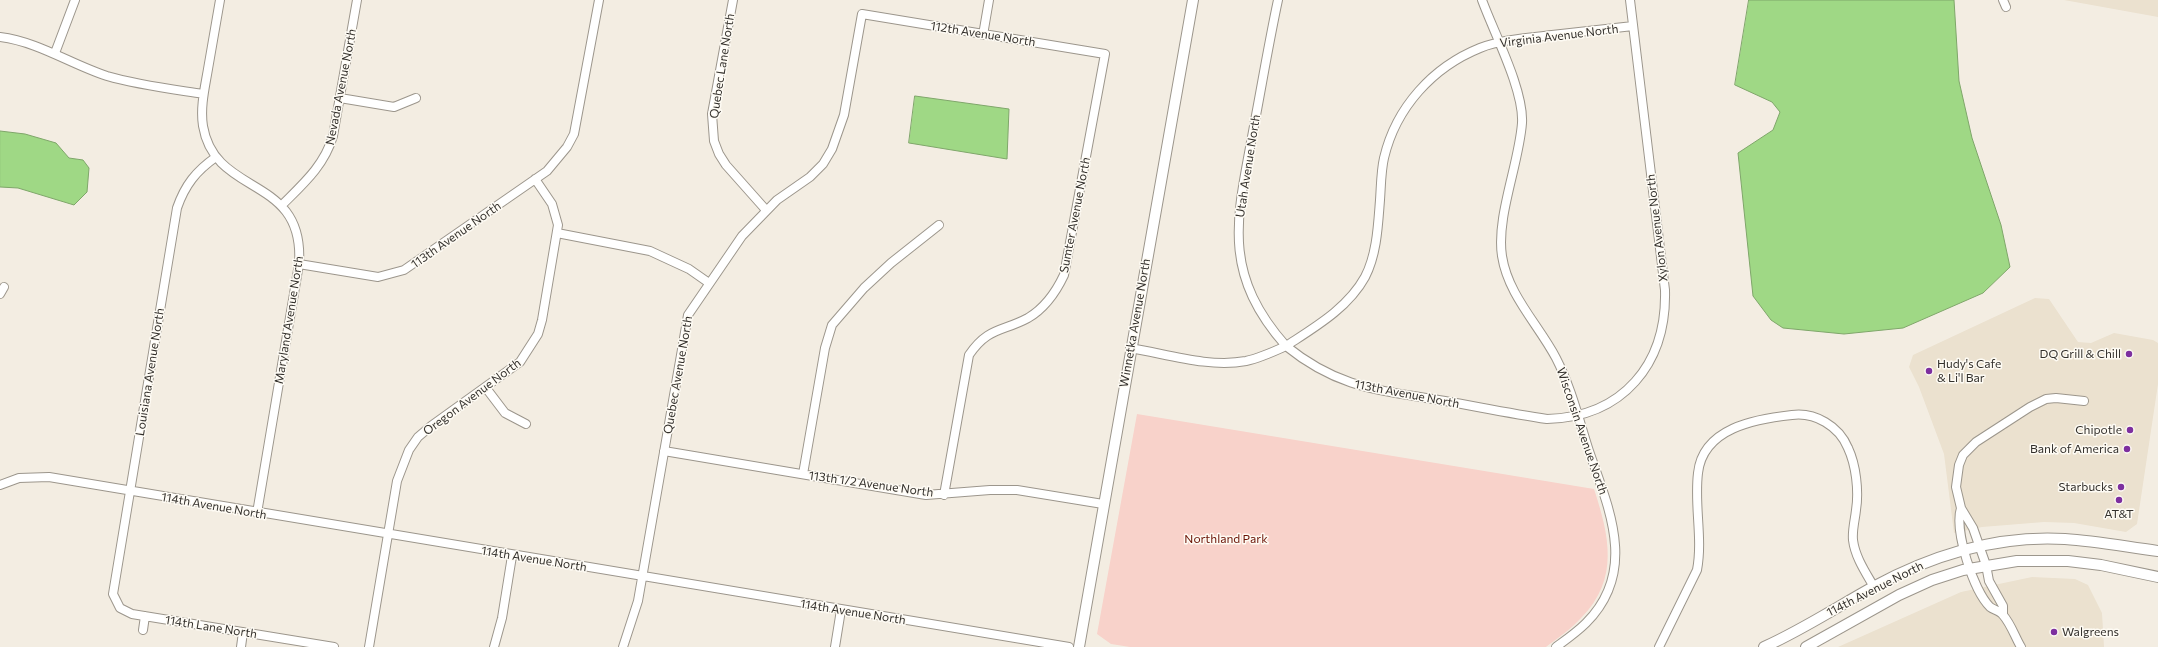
<!DOCTYPE html>
<style>
body{margin:0}
canvas{display:block;background:#f3ede2}
</style>
<canvas width="2158" height="647"></canvas>
<script>
const context = document.querySelector('canvas').getContext('2d');
context.lineJoin = 'round';
function paint(path, color) { context.fillStyle = color; context.fill(path, 'evenodd'); }
function trace(path, color, width, dash) { context.strokeStyle = color; context.lineWidth = width; context.lineCap = dash ? 'butt' : 'round'; context.setLineDash(dash || []); context.stroke(path); }
function label(font, color, halo, rows, align = 'center') {
  context.font = font + ' Commissioner,sans-serif'; context.lineWidth = 3; context.setLineDash([]); context.textBaseline = 'middle'; context.strokeStyle = halo; context.fillStyle = color; for (const [text, x, y, turn = 0] of rows) {
    context.save(); context.translate(x, y); context.rotate((+turn || 0) * Math.PI / 180); context.textAlign = isNaN(turn) ? turn : align; if (halo) context.strokeText(text, 0, 0); context.fillText(text, 0, 0); context.restore();
  }
}
const built = new Path2D(`
 M2064 0H2158V17Z
 M2035 298 2049 299 2078 342 2091 343 2114 333 2153 340 2158 343V384L2137 524 2126 532 2074 523 2044 522 1982 527 1954 533 1944 454 1919 387 1909 367 1913 355Z
 M2032 577 2075 579 2088 585 2102 613 2104 647H1838L1961 592Z`);
const green = new Path2D(`
 M1137 414 1594 489C1609 535 1620 579 1581 618 1571 629 1558 638 1546 647H1130L1111 644 1097 634Z`);
const water = new Path2D(`
 M1749 0H1954L1959 81 1972 138 2001 225 2010 267 1983 293 1903 328 1844 334 1783 328 1771 320 1753 296 1738 153 1773 130 1780 112 1772 102 1735 85Z
 M915 96 1009 109 1007 159 909 143Z
 M0 131 25 134 56 143 69 158 83 160 89 168 87 192 74 205 18 188 0 187Z`);
const minor = new Path2D(`
 M220 0C216 23 212 46 208 69 205 87 200 107 203 126 215 198 305 174 299 264L257 513
 M733 0 712 114 714 141 719 154 726 165 766 210
 M1278 0C1269 42 1262 84 1254 126 1238 215 1219 270 1286 346 1315 327 1348 308 1365 277 1377 254 1378 225 1380 200 1381 186 1381 171 1384 158 1396 107 1433 67 1480 48 1503 39 1528 38 1552 35 1579 32 1606 29 1633 26
 M1482 0C1494 33 1524 90 1522 123 1519 164 1496 217 1502 256 1508 295 1538 324 1556 358 1571 387 1579 420 1589 451 1609 509 1638 571 1586 623 1577 632 1567 639 1556 647
 M2003 0 2006 7
 M983 35 989 0
 M0 37C39 42 70 64 107 76 138 85 171 89 203 94
 M55 53 75 0
 M340 98 394 107 416 98
 M216 157C196 171 185 185 177 208L113 594 120 608 132 614 334 647
 M282 205C303 184 324 166 333 136L357 0
 M557 233 650 251 689 269 709 283
 M299 264 378 277 404 270 547 171 567 147 574 134 599 0
 M0 294 4 287
 M1130 348C1167 354 1209 368 1246 361 1260 358 1273 352 1286 346 1339 389 1380 390 1445 401 1479 407 1513 414 1547 419 1623 417 1667 364 1665 290L1630 0
 M486 388 505 413 526 424
 M664 451 926 495 990 490H1017L1103 504
 M803 474 825 348 832 325 864 288 891 263 939 225
 M0 485 19 478 49 477 1069 647
 M1961 508C1954 530 1973 590 1990 607 1994 610 2000 611 2003 615 2011 624 2015 637 2021 647
 M2003 614V606L1989 581 1986 565 1973 528 1961 508 1956 487 1959 465 1963 455 1976 442 2030 407 2046 399 2056 398 2084 401
 M143 630 145 616
 M241 647 243 632
 M369 647 397 481 409 450 418 437 431 426 520 362 538 334 542 320 558 225 552 204 535 179
 M494 647 502 618 512 556
 M623 647 638 601 688 315 742 236 777 200 810 177 823 164 832 149 844 115 862 14 1105 54 1064 275C1056 292 1045 308 1028 318 1002 332 988 327 969 355L944 495
 M835 647 841 610
 M1659 647 1697 570C1703 538 1694 506 1698 473 1703 428 1755 419 1792 415 1815 412 1839 426 1848 448 1856 465 1859 491 1856 510 1855 520 1852 530 1853 540 1855 557 1866 573 1874 587`);
const tertiary = new Path2D(`
 M1079 647 1193 0
 M1764 647C1802 630 1837 607 1873 587 1932 555 1998 535 2065 539 2096 541 2127 547 2158 551
 M1806 647 1899 595 1932 580 1963 570 2017 561H2068L2101 565 2158 577`);
const markers = [
 [2129,354,4,"#7d2f9f"],
 [1929,371,4,"#7d2f9f"],
 [2130,430,4,"#7d2f9f"],
 [2127,449,4,"#7d2f9f"],
 [2121,487,4,"#7d2f9f"],
 [2119,500,4,"#7d2f9f"],
 [2054,632,4,"#7d2f9f"]
];
const streetNames = [
 ["112th Avenue North",983,34,9],
 ["Virginia Avenue North",1559,36,-7],
 ["Quebec Lane North",722,66,-81],
 ["Nevada Avenue North",341,87,-79],
 ["Utah Avenue North",1248,166,-81],
 ["Sumter Avenue North",1075,215,-79],
 ["Xylon Avenue North",1657,228,-97],
 ["113th Avenue North",456,235,-35],
 ["Maryland Avenue North",289,320,-81],
 ["Winnetka Avenue North",1135,323,-80],
 ["Louisiana Avenue North",150,372,-81],
 ["Quebec Avenue North",678,375,-80],
 ["113th Avenue North",1407,394,11],
 ["Oregon Avenue North",472,397,-37],
 ["Wisconsin Avenue North",1582,431,71],
 ["113th 1/2 Avenue North",871,484,8],
 ["114th Avenue North",214,506,10],
 ["114th Avenue North",534,559,9],
 ["114th Avenue North",1875,589,-27],
 ["114th Avenue North",853,612,9],
 ["114th Lane North",211,627,9]
];
const poiNames = [
 ["DQ Grill & Chill",2121,354],
 ["Hudy's Cafe",1937,364,"left"],
 ["& Li'l Bar",1937,378,"left"],
 ["Chipotle",2122,430],
 ["Bank of America",2119,449],
 ["Starbucks",2113,487],
 ["AT&T",2119,514,"center"],
 ["Walgreens",2062,632,"left"]
];
const parkNames = [
 ["Northland Park",1226,539]
];
paint(built, '#ebe1cf');
paint(green, '#f8d2ca');
paint(water, '#9fd885');
trace(water, '#7fa66a', 1);
trace(minor, '#9c968c', 10);
trace(tertiary, '#9c968c', 12);
trace(minor, '#fff', 8);
trace(tertiary, '#fff', 10);
for (const [x, y, r, color] of markers) { const dot = new Path2D(); dot.arc(x, y, r, 0, 2 * Math.PI); context.fillStyle = color; context.fill(dot); trace(dot, '#fefbf4', 1.5); }
label('12px', '#33302c', '#fefbf4', streetNames);
label('12px', '#33302c', '#fefbf4', poiNames, 'right');
label('12px', '#6a1103', '#fefbf4', parkNames);
</script>
